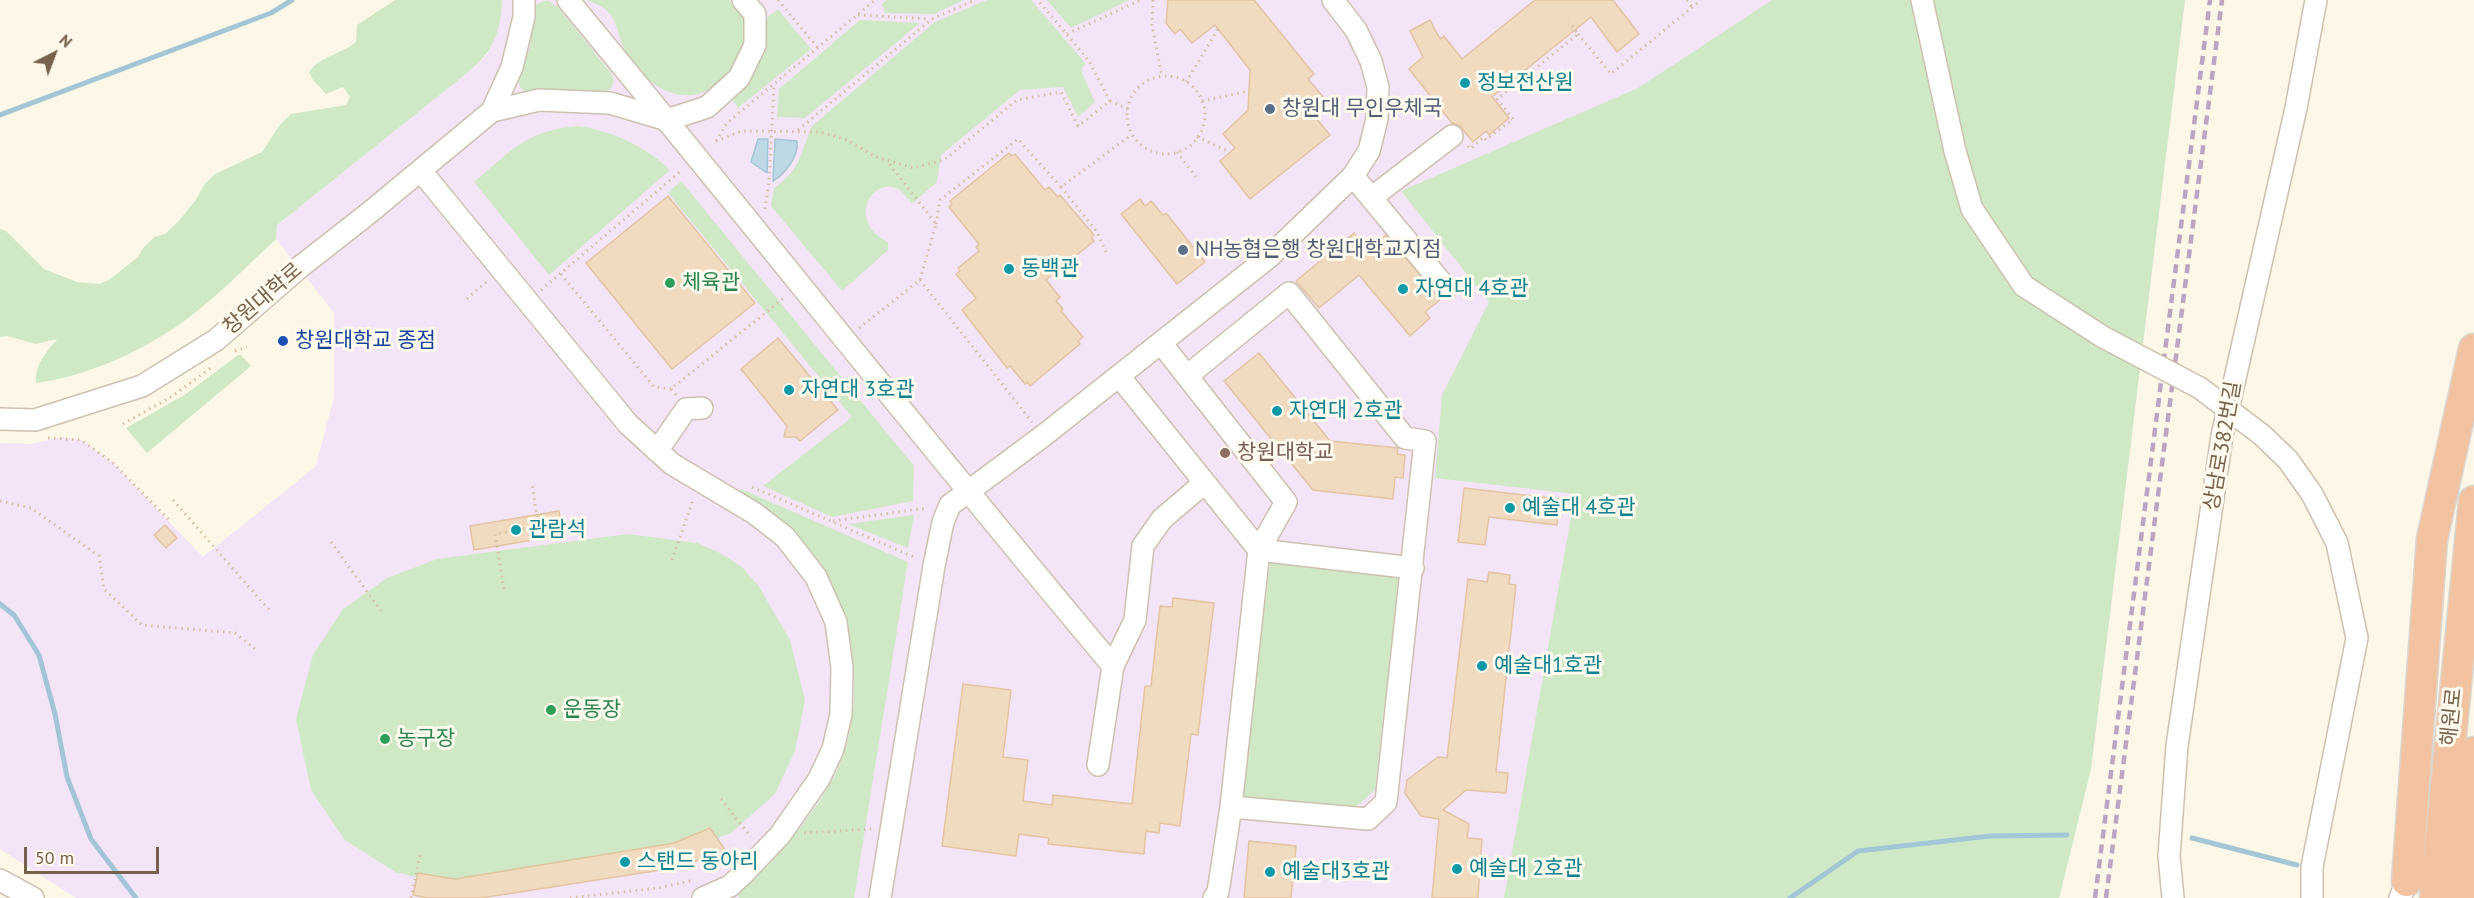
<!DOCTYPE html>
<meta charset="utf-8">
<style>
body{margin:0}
#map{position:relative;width:2474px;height:898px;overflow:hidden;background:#fcf7e7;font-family:"PT Sans",sans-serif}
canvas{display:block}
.north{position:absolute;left:24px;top:24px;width:60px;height:60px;-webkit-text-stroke:4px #fefaed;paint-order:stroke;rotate:42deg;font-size:16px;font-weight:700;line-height:24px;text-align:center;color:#75614c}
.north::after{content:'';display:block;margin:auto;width:21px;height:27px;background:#75614c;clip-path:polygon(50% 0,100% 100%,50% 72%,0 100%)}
.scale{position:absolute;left:24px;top:847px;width:135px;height:27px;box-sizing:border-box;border:3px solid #75614c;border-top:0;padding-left:8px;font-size:18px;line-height:21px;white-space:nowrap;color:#75614c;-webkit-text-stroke:4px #fefaed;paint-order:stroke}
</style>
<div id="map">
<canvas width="2474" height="898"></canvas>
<div class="north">N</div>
<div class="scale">50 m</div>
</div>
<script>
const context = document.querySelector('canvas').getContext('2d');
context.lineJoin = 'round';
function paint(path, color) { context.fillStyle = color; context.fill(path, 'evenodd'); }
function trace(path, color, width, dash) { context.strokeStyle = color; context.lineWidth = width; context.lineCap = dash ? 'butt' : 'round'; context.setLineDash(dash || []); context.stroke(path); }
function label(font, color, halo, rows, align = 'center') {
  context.font = font + ' "PT Sans","Noto Sans KR",sans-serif'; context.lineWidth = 6; context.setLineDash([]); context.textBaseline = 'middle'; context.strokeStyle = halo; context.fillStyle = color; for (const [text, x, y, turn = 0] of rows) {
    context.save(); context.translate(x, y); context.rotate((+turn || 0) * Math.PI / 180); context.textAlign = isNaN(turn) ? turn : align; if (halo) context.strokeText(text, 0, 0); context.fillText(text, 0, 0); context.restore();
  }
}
const education = new Path2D(`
 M502 0H2185L2091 769 2059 898H76L0 849V443L31 444 62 437 81 440 112 462 203 557 316 466 334 397V313L276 239 277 225 480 62 488 53 497 33Z`);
const green = new Path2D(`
 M395 0H502C501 33 493 52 467 73L277 225 276 239C247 266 219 295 187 319 145 350 89 376 36 383 34 365 47 352 57 339L36 344 7 336 0 337V229L6 231 44 269 77 282 99 284 109 280 138 257 143 248 154 237 165 234 178 222 195 201 204 185 215 174 262 152 279 126 291 114 346 105 350 97 343 87 326 94 313 80 309 72C320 56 342 54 356 42L357 25Z
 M587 0H729C735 7 746 16 747 26 749 36 745 44 742 52 729 81 703 104 669 92 650 85 629 63 622 44 618 34 617 23 610 14 604 7 596 4 587 0Z
 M887 0H964L934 14 885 13 882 4Z
 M987 0H1031L1086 64 1081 70 1095 102 1078 117 1063 87 1020 90 941 155 937 182 912 204C908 199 903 191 896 188 868 179 849 224 888 242V250L842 291 771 206 774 188C801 170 800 153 812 126L935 22Z
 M1047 0H1129L1071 28Z
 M1772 0H2185L2091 769 2059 898H1504L1575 494 1435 478 1442 395 1489 302 1401 191 1638 88Z
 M544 1H549L557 6 611 73 614 81 611 88 603 93 578 91 528 93 520 87 518 79 530 47 534 9 536 5Z
 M778 9 811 49 738 108 730 97 763 21Z
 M860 20 920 23 805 118 777 117 779 89Z
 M579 126C614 132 644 145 670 170L549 275 474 182C512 150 527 130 579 126Z
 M681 181 914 466 913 501 832 517 763 486 852 417 668 193Z
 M238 355H241L251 366 147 453 126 428 186 394Z
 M741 489 908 562 854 898H739L737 888C760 878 774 859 790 840 813 812 836 781 846 746 861 697 855 631 832 585 812 545 771 522 736 496Z
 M914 515 908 548 848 524Z
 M628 534 697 543 718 552 741 566 758 585 790 640 805 700 795 751 775 794 731 833 681 852 461 887 395 872 345 840 311 790 296 719 313 655 343 609 387 578 437 559Z
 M1271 559 1399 577 1375 790 1352 810 1238 801Z`);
const water = new Path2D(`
 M758 139H768L767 173 751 162Z
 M775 139 797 141C799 156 785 174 773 181Z`);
const stream = new Path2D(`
 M0 115 271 13 292 0
 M0 604 14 615 39 655 55 714 67 777 91 839 136 898
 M2192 838 2297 865
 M1790 898 1858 851 1990 836 2067 835`);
const building = new Path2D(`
 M1168 0H1254L1314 74 1308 79 1325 99 1311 112 1330 135 1250 199 1220 161 1235 148 1223 134 1248 110 1250 70 1215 25 1192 43 1180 29 1175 34 1166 23Z
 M1535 0H1613L1639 34 1617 52 1591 17 1492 97 1509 118 1489 135 1486 131 1473 142 1460 126 1452 123 1409 69 1423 57 1410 31 1430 20 1440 39 1444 36 1462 59Z
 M1009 153 1012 156 1015 154 1045 190 1049 187 1058 197 1060 195 1094 235 1091 237 1094 241 1046 280 1060 297 1056 301 1063 309 1061 311 1083 337 1078 341 1080 344 1030 386 1027 382 1025 384 1010 366 1007 368 962 310 976 298 956 274 960 271 958 268 979 251 976 247 979 244 949 207 952 204 950 201Z
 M668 196 755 303 672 369 586 263Z
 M1140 199 1145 206 1151 201 1163 215 1166 213 1205 262 1177 284 1121 214Z
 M1354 233 1363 244 1369 240 1374 245 1386 235 1441 299 1425 312 1430 318 1410 336 1359 275 1319 308 1296 281Z
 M778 338 838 410 800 441 796 437H784L787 426 741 369Z
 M1259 353 1330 441 1398 448 1397 454 1405 455 1403 478 1395 477 1393 499 1313 490 1224 381Z
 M1464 488 1560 499 1557 525 1489 517 1485 545 1458 542Z
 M559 511 563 535 474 550 470 526Z
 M165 525 177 538 166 548 154 535Z
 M1489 572 1510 575 1509 584 1516 585 1496 772 1508 773 1506 793 1466 790 1443 810 1469 824 1467 838 1482 839 1478 898H1432L1439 819 1421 816 1405 793 1407 780 1438 757 1447 758 1468 579 1487 582Z
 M1173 598 1214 603 1198 735 1191 734 1180 826 1160 823 1159 833 1146 831 1144 854 1048 844 1049 838 1019 834 1016 856 942 846 963 684 1011 690 1003 757 1028 760 1023 801 1052 805 1053 795 1132 804 1145 686H1151L1160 606 1172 607Z
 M710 828 725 850 680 867 481 898H427L413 895 418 873 455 879 674 843Z
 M1249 841 1296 846 1291 898H1244Z`);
const path = new Path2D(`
 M778 0 818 48
 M1153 0 1152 25 1162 77
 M1687 0 1692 7
 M858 15 930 19
 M1067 34 1141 0
 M1578 34 1611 74 1701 0
 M1127 115a39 39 0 1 1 78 0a39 39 0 1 1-78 0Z
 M1186 82 1218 29
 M1110 101 1128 109
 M1202 101 1249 91
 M798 130 932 19 975 0
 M1197 137 1230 152
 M716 141 742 131 820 132 847 140 876 157 914 168 944 160 1017 100 1061 92 1078 126 1110 101 1089 61 1038 0
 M716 141 727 123 875 0
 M1468 146 1470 149 1484 137 1486 140 1513 119 1497 99 1578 34 1569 22
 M1177 152 1196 177
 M1061 187 1097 232 1107 254
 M765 209 769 182 774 85
 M936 224 940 200 1018 139 1061 187 1131 135
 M561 274 654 387 671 389
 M920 280 1032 422
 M541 290 682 170
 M467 299 486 282
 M859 328 920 280 936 224 887 161
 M235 351 247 347
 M676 395 671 389 785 297
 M123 424 171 397 212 367
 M48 438 81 440 112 462 170 521
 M752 487 916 558
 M173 500 270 611
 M0 501 31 508 99 556 104 589 142 625 235 633 255 649
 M833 521 927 508
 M331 542 381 611
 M672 560 693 500
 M504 589 495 534 538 526 532 482
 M721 799 751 837
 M804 833 872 829
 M411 898 421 851
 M570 898 658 888 694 880`);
const minor = new Path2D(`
 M568 0C751 221 928 446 1113 666
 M1922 0 1955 151 1972 209 2024 286 2103 337
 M492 111 539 100 610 103 667 120 707 107 739 78 755 45V14L743 0
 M421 171 628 424 672 464 754 513 785 537 816 577 836 622 842 668 841 714 833 749 819 779 780 835 744 873 730 886 703 898
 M1353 176 1446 288
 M1371 198 1452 136
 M1161 343 1286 502 1259 550 1231 807 1218 892 1214 898
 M1119 376 1259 550 1413 568
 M1187 376 1289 293 1405 438 1425 441 1386 802 1368 819 1231 807
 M0 419 35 420 142 386 216 340 300 267 369 213 492 111 512 67 524 17V0
 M2262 435 2288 460 2312 494 2337 543 2357 638 2312 867V898
 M657 451 686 409 702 408
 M1098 765 1113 666 1135 620 1143 546 1162 519 1203 484
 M0 880 33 898
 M880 898 934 566 943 522 950 505 1043 436 1269 257 1353 176 1369 151 1377 119 1378 87 1371 61 1356 30 1333 0
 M2173 898 2169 856 2177 746 2222 436 2296 108 2316 0
 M2400 898 2407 881`);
const highway = new Path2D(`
 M2407 881 2432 539 2474 349
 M2435 898 2474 501
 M2460 898 2474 752`);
const rail = new Path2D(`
 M2095 898 2210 0
 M2106 898 2222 0`);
const minorBridge = new Path2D(`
 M2103 337 2200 388 2262 435`);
const markers = [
 [1465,83,6,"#0f9aa8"],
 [1270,109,6,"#5c6f8a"],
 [1183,250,6,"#5c6f8a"],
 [1009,269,6,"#0f9aa8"],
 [670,283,6,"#2e9e5b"],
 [1403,289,6,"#0f9aa8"],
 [283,341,6,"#1a4fb4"],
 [789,390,6,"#0f9aa8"],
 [1277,411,6,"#0f9aa8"],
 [1225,453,6,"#8d6e63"],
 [1510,508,6,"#0f9aa8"],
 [516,530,6,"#0f9aa8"],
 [1482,666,6,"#0f9aa8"],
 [551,710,6,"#2e9e5b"],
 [385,739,6,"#2e9e5b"],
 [625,862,6,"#0f9aa8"],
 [1457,869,6,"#0f9aa8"],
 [1270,872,6,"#0f9aa8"]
];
const cultureNames = [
 ["정보전산원",1477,83],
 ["동백관",1021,269],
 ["자연대 4호관",1415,289],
 ["자연대 3호관",801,390],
 ["자연대 2호관",1289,411],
 ["예술대 4호관",1522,508],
 ["관람석",528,530],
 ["예술대1호관",1494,666],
 ["스탠드 동아리",637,862],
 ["예술대 2호관",1469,869],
 ["예술대3호관",1282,872]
];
const serviceNames = [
 ["창원대 무인우체국",1282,109],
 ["NH농협은행 창원대학교지점",1195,250]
];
const leisureNames = [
 ["체육관",682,283],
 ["운동장",563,710],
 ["농구장",397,739]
];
const streetNames = [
 ["창원대학로",263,299,-41],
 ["상남로382번길",2223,446,-80],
 ["해원로",2452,717,-84]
];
const transitNames = [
 ["창원대학교 종점",295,341]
];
const educationNames = [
 ["창원대학교",1237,453]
];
paint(education, '#f4e4f8');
paint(green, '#cfe9c6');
paint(water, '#bcd9e5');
trace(water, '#a3c6d6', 1.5);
trace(stream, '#a3c6d6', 5);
paint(building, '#f0dac0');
trace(building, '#e2c4a1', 1.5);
trace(minor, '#cdc0ae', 24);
trace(highway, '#dbd6d0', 33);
trace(path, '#d5bea3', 3, [1.5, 4.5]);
trace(minor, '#fff', 21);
trace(highway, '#f3c3a1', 30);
trace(rail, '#bba5c5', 4.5, [9, 6]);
trace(minorBridge, '#cdc0ae', 24, []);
trace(minorBridge, '#fff', 21);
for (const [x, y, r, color] of markers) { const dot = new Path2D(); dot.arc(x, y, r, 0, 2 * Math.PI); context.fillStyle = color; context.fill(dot); trace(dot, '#fefaed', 2); }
label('21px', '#0d838f', '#fefaed', cultureNames, 'left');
label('21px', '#4e5e75', '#fefaed', serviceNames, 'left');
label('21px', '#27864d', '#fefaed', leisureNames, 'left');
label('21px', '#75614c', '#fefaed', streetNames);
label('21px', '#164399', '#fefaed', transitNames, 'left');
label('21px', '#785e54', '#fefaed', educationNames, 'left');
</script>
